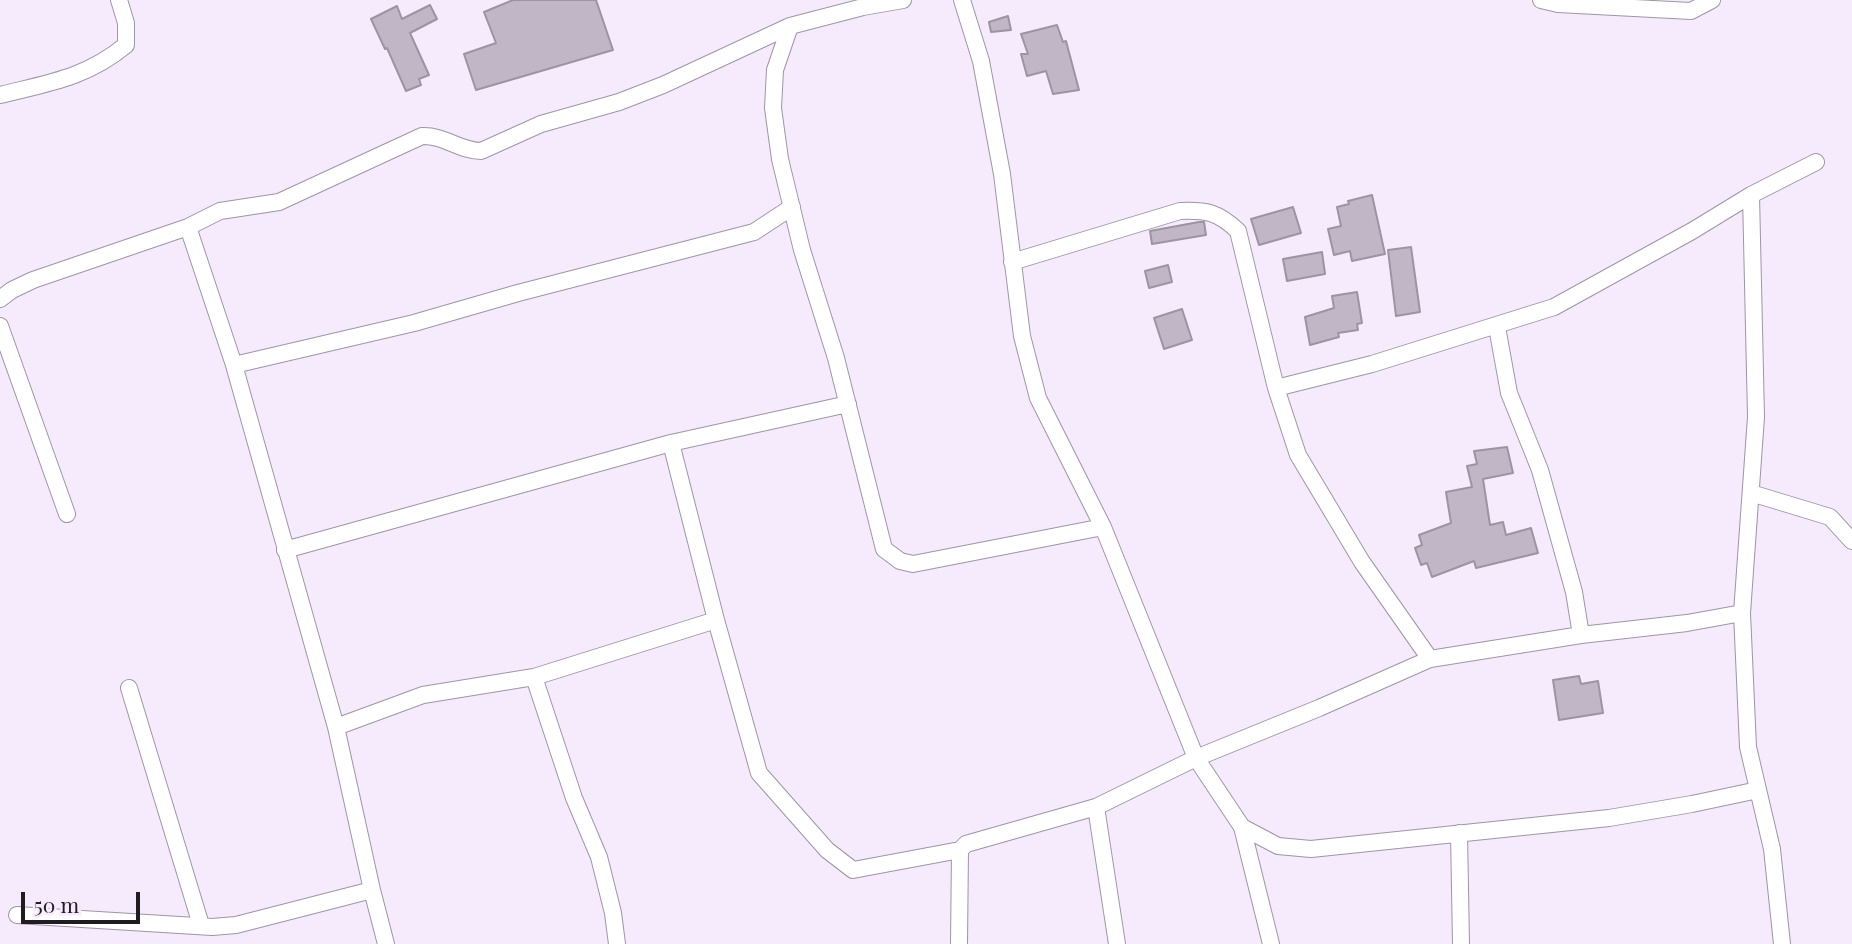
<!DOCTYPE html>
<style>
body{margin:0}
#map{position:relative;width:1852px;height:944px;overflow:hidden;background:#f5ebfc;font-family:"Playfair Display",serif}
canvas{display:block}
.scale{position:absolute;left:21px;top:892px;width:119px;height:32px;box-sizing:border-box;border:4px solid #201c22;border-top:0;padding-left:9px;font-size:21px;line-height:24px;white-space:nowrap;color:#201c22;-webkit-text-stroke:5px #f5ebfc;paint-order:stroke}
</style>
<div id="map">
<canvas width="1852" height="944"></canvas>
<div class="scale">50 m</div>
</div>
<script>
const context = document.querySelector('canvas').getContext('2d');
context.lineJoin = 'round';
function paint(path, color) { context.fillStyle = color; context.fill(path, 'evenodd'); }
function trace(path, color, width, dash) { context.strokeStyle = color; context.lineWidth = width; context.lineCap = dash ? 'butt' : 'round'; context.setLineDash(dash || []); context.stroke(path); }
const building = new Path2D(`
 M513 0H596L613 50 476 90 464 54 496 43 484 12Z
 M430 5 437 19 410 33 429 75 419 79 421 85 406 91 387 48 385 49 371 19 397 6 402 19Z
 M1008 16 1011 30 991 32 989 22Z
 M1057 25 1063 42 1066 41 1079 90 1053 94 1046 71 1027 76 1021 54H1028L1021 34Z
 M1372 195 1385 254 1352 261 1350 251 1334 255 1328 229 1341 226 1337 207 1349 204 1348 201Z
 M1293 207 1301 233 1259 245 1251 219Z
 M1199 222H1204L1206 235 1152 244 1150 231Z
 M1411 247 1420 312 1396 316 1388 250Z
 M1322 252 1325 274 1287 281 1283 259Z
 M1168 265 1172 282 1149 288 1145 271Z
 M1357 292 1362 323 1357 324 1358 330 1338 333 1339 337 1310 345 1305 317 1334 308 1332 296Z
 M1182 309 1192 340 1164 349 1154 318Z
 M1507 447 1513 473 1483 479 1490 525 1503 522 1506 535 1531 528 1538 553 1476 568 1474 561 1432 577 1427 563 1421 565 1415 548 1422 545 1419 535 1451 523 1446 492 1472 487 1467 466 1477 464 1474 451Z
 M1579 676 1581 684 1598 681 1603 713 1559 720 1553 680Z`);
const minor = new Path2D(`
 M962 0 981 61 1002 174 1022 336 1038 398 1103 527 1196 758 1242 827 1271 944
 M1541 0 1558 4 1691 11 1712 0
 M790 26 775 70 773 108 780 159 802 250 836 358 884 549 900 561 913 564 1103 527
 M0 95C48 83 86 78 126 45V23L119 0
 M1751 195 1756 417 1742 613 1748 747 1772 849 1782 944
 M188 227 234 365 336 727 372 890 386 944
 M1012 262 1180 211C1207 210 1218 212 1238 231L1276 388 1298 455 1362 562 1430 659
 M0 299 12 290 33 280 188 227 220 211 279 202 422 136C444 135 460 151 481 151L541 124 619 102 663 85 790 26 863 7 903 0
 M0 326 67 514
 M1497 327 1509 393 1540 470 1574 592 1581 635
 M234 365 414 323 518 293 754 232 792 207
 M1276 388 1372 364 1554 307 1692 231 1751 195 1816 162
 M671 443 716 620 759 773 827 850 853 870 960 850
 M1751 493 1830 517 1852 541
 M285 550 671 443 848 404
 M534 677 574 798 599 857 613 913 617 944
 M129 688 201 925
 M336 727 423 695 534 677 716 620
 M1096 807 1117 944
 M1242 827 1278 846 1311 849 1609 818 1692 804 1758 790
 M1459 833 1461 944
 M17 915 212 927 236 925 372 890
 M959 944 960 850 966 844 1096 807 1196 758 1319 708 1430 659 1581 635 1687 623 1742 613`);
paint(building, '#c0b6c6');
trace(building, '#9d94a3', 2);
trace(minor, '#9f95a5', 18);
trace(minor, '#fff', 16);
</script>
